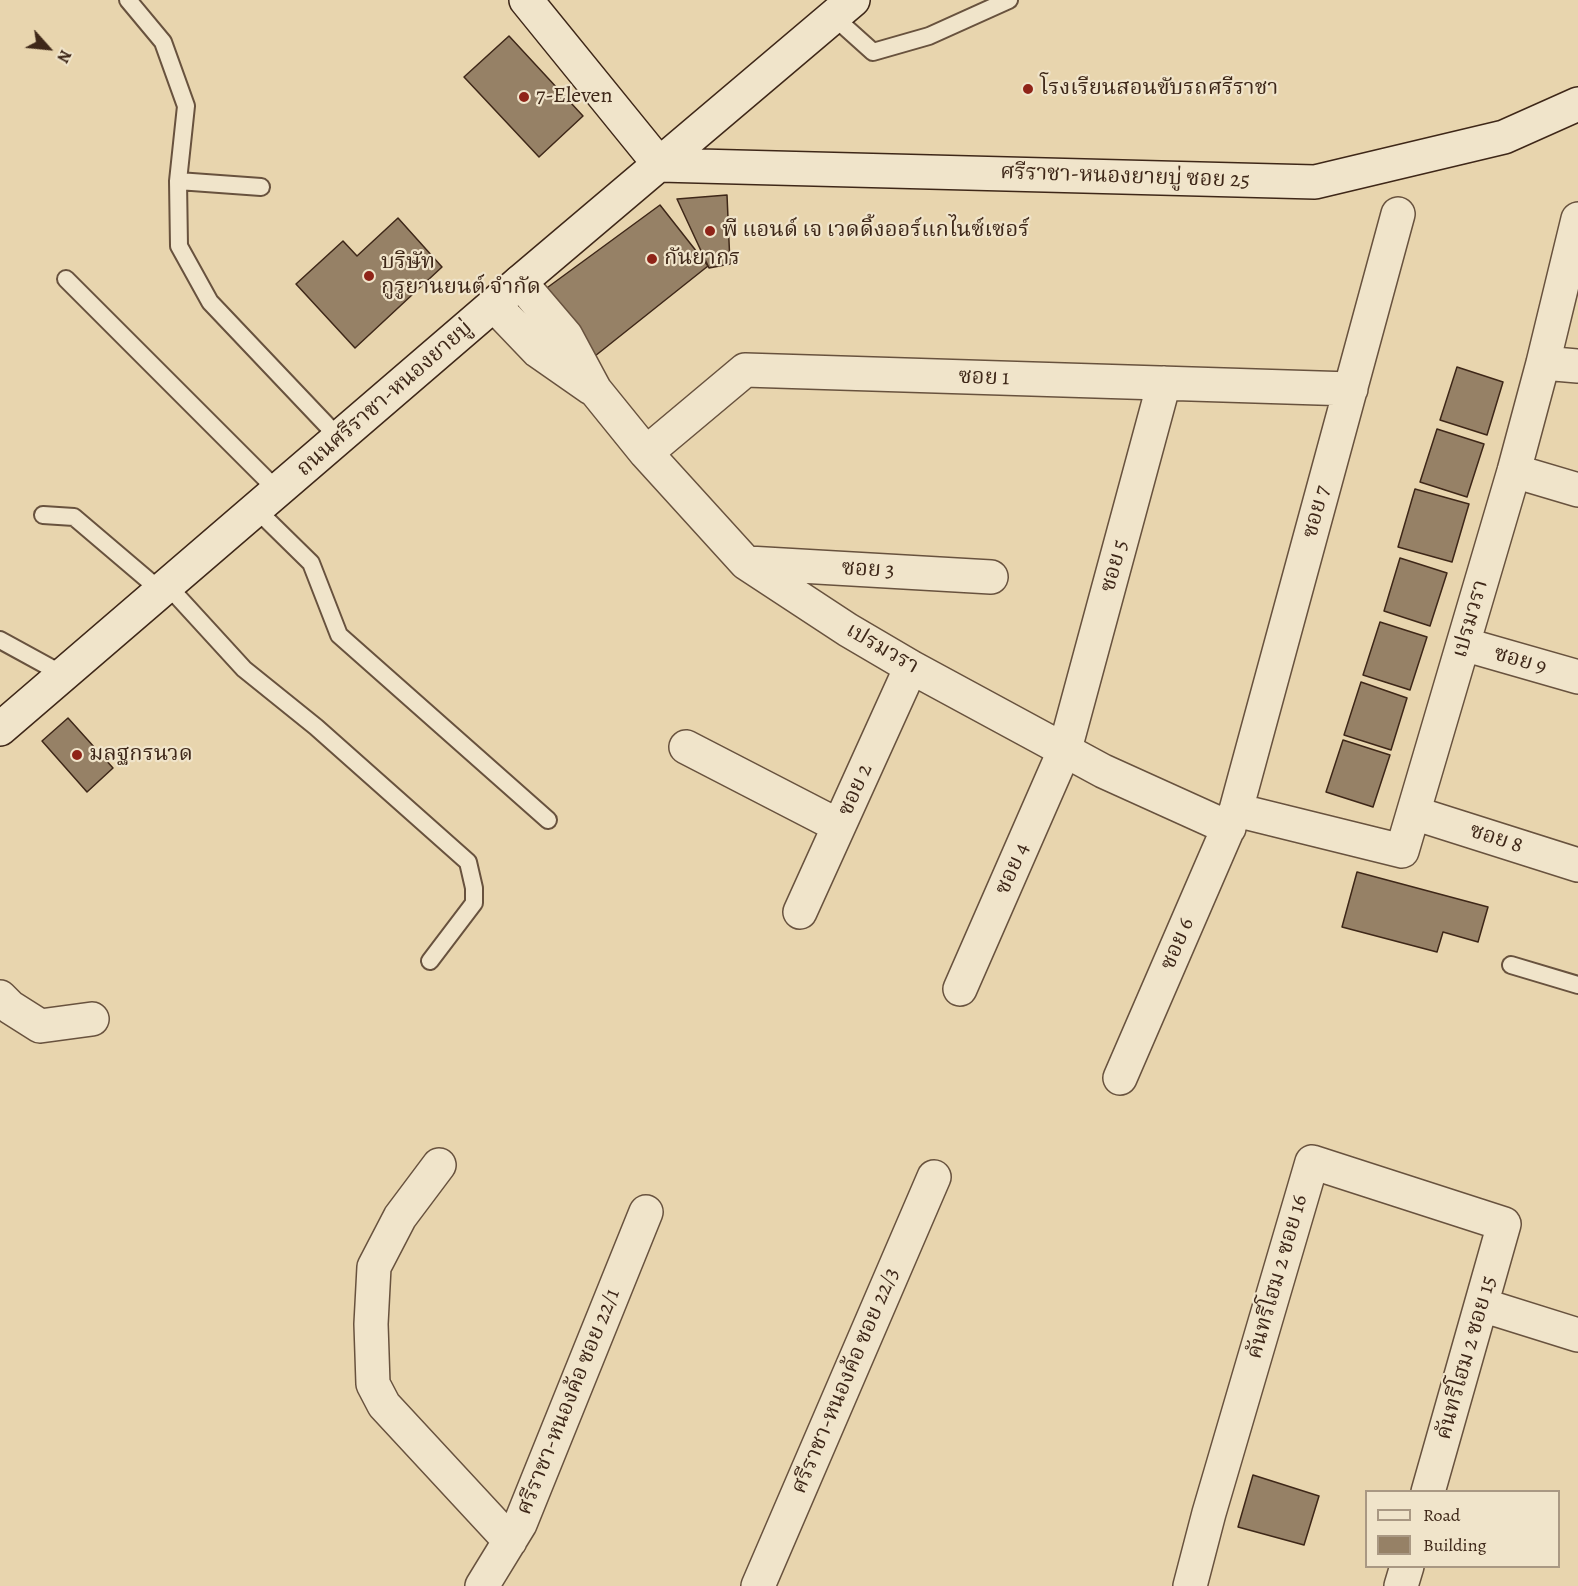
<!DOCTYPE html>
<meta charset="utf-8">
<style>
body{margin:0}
#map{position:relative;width:1578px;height:1586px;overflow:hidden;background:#e8d5ae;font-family:Alegreya,serif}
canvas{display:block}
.legend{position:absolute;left:1365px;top:1490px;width:195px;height:78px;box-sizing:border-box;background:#f0e4ca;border:2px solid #a99883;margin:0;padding:8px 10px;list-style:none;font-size:18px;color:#3e2718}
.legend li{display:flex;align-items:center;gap:12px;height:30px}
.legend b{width:30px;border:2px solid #a99883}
.north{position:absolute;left:18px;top:18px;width:60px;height:60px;-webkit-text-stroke:4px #f0e4ca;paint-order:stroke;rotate:117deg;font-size:16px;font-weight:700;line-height:24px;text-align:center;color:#3e2718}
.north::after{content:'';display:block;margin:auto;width:21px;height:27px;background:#3e2718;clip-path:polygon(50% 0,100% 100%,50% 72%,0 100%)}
</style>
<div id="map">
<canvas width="1578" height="1586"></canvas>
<ul class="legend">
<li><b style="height:8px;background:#f0e4ca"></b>Road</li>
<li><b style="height:16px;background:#968166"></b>Building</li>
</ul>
<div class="north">N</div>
</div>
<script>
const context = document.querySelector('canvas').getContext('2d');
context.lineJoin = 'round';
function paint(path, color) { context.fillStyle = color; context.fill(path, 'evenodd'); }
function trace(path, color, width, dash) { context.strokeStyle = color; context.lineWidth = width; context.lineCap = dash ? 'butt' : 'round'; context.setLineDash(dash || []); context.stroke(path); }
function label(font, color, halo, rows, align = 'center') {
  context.font = font + ' Alegreya,"Noto Serif Thai",serif'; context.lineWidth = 4.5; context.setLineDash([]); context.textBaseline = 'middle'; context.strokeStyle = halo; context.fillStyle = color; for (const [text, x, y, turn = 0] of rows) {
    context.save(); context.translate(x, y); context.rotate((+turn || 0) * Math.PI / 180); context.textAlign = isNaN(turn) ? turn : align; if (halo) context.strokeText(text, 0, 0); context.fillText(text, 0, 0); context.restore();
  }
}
const building = new Path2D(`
 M509 36 583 116 539 157 464 77Z
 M727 195 730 264 709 268 677 199Z
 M660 205 708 266 595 356 544 290Z
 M398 218 442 267 355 348 296 284 343 241 357 256Z
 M1457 367 1503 382 1487 435 1440 420Z
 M1437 429 1484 444 1467 497 1420 482Z
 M1415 489 1469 504 1452 562 1398 547Z
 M1400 558 1447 573 1430 626 1384 611Z
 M1380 622 1427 637 1410 690 1363 675Z
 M1361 682 1407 698 1391 750 1344 735Z
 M68 718 113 768 87 792 42 741Z
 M1343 740 1390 755 1373 807 1326 792Z
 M1357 872 1488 907 1478 942 1443 932 1437 952 1342 927Z
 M1253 1475 1319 1496 1304 1545 1238 1527Z`);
const lane = new Path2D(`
 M128 0 163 42 186 106 178 181 179 246 210 302 339 438
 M834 17 873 52 929 36 1009 0
 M178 181 261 187
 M66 279 278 491
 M257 510 311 563 339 635 548 820
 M43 515 74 517 161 591
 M168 586 244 669 316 727 468 862 474 888V903L430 961
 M0 640 64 675
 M1511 965 1578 985`);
const street = new Path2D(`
 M520 282 566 336 595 390 646 453 746 563 848 630 911 667 1103 771 1229 828
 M494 305 538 351 591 388
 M1543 363 1578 366
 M646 453 745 370 1351 389
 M1514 471 1578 490
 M748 563 991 577
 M1463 644 1578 677
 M686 747 839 826
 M1236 810 1402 851 1514 471 1543 363 1578 219
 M1414 813 1578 865
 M800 912 911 667
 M960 989 1065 749 1164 383
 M0 997 10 1007 40 1026 92 1019
 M1120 1078 1236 810 1398 214
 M439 1165 400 1217 374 1267 371 1324 373 1384 384 1405 510 1541
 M1482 1305 1578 1335
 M482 1586 520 1524 646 1212
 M758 1586 934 1177
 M1190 1586 1209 1513 1312 1162 1504 1224 1428 1492
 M1401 1586 1407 1566`);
const secondary = new Path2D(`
 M526 0 660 165 1315 182 1504 137 1578 104
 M0 729 520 282 853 0`);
const markers = [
 [1028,89,6,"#8f2418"],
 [524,97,6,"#8f2418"],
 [710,231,6,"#8f2418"],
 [652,259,6,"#8f2418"],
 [369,276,6,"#8f2418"],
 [77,755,6,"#8f2418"]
];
const poiNames = [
 ["โรงเรียนสอนขับรถศรีราชา",1040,89],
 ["7-Eleven",536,97],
 ["พี แอนด์ เจ เวดดิ้งออร์แกไนซ์เซอร์",722,231],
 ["กันยากร",664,259],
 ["บริษัท",381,263],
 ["กูรูยานยนต์ จำกัด",381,288],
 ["มลฐกรนวด",89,755]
];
const streetNames = [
 ["ศรีราชา-หนองยายบู่ ซอย 25",1125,177,2],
 ["ซอย 1",984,378,2],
 ["ถนนศรีราชา-หนองยายบู่",385,399,-41],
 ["ซอย 7",1317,512,-75],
 ["ซอย 5",1115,566,-75],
 ["ซอย 3",868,570,3],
 ["เปรมวรา",1471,619,-74],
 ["เปรมวรา",882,649,30],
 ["ซอย 9",1520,661,16],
 ["ซอย 2",856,790,-66],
 ["ซอย 8",1496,839,18],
 ["ซอย 4",1013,869,-66],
 ["ซอย 6",1178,944,-67],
 ["คันทรีโฮม 2 ซอย 16",1278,1277,-74],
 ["คันทรีโฮม 2 ซอย 15",1467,1358,-74],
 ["ศรีราชา-หนองค้อ ซอย 22/3",846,1381,-67],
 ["ศรีราชา-หนองค้อ ซอย 22/1",569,1402,-68]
];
paint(building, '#968166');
trace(building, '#3e2718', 1.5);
trace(lane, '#68523e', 20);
trace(street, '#68523e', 36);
trace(secondary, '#3e2718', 36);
trace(lane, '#f0e4ca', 16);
trace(street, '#f0e4ca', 33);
trace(secondary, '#f0e4ca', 33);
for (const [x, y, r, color] of markers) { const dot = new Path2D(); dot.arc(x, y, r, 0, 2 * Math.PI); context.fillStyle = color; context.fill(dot); trace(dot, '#f0e4ca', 2); }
label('22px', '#3e2718', '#f0e4ca', poiNames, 'left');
label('22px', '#3e2718', '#f0e4ca', streetNames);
</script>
